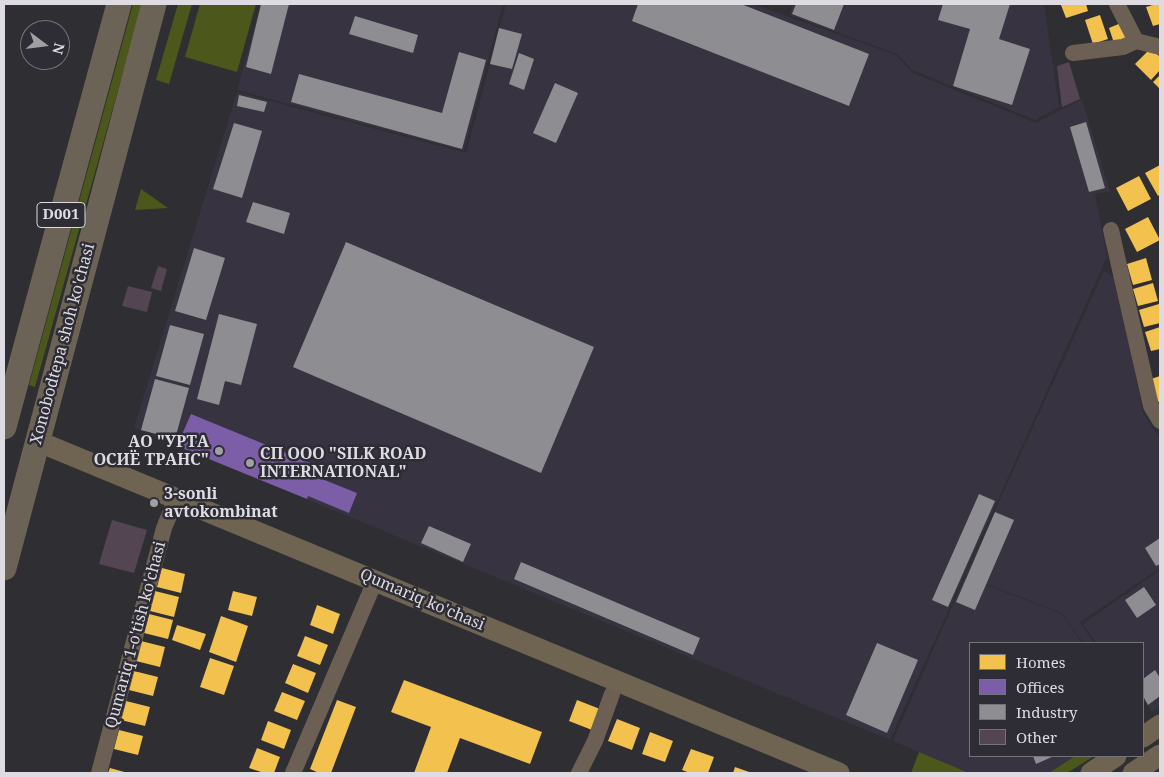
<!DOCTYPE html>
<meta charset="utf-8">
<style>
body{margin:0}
#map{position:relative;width:1164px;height:777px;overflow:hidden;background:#2f2e32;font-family:"Noto Serif",serif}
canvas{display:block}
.frame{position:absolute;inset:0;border:5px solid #dedce2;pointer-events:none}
.legend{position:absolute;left:969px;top:642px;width:175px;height:115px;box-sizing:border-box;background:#2e2c34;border:1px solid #74727a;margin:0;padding:6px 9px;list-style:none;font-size:15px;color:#dedce2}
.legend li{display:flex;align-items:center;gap:10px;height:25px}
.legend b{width:25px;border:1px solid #74727a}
.north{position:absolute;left:20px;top:20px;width:50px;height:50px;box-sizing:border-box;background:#2e2c34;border:1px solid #74727a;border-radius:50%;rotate:105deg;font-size:14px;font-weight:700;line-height:20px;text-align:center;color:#dedce2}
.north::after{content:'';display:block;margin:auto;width:18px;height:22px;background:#a19fa4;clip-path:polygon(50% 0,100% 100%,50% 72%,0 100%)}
</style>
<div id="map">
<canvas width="1164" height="777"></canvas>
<div class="frame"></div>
<ul class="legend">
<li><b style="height:14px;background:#f2c14e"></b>Homes</li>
<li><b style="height:14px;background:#7b5ea7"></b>Offices</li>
<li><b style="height:14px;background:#8d8d92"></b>Industry</li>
<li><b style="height:14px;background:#544553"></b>Other</li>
</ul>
<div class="north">N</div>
</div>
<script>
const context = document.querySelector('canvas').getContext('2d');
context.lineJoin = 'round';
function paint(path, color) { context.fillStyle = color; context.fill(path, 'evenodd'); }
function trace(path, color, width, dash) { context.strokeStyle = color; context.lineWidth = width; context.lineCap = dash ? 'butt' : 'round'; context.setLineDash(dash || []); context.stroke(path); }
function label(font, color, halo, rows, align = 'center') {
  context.font = font + ' "Noto Serif",serif'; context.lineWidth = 5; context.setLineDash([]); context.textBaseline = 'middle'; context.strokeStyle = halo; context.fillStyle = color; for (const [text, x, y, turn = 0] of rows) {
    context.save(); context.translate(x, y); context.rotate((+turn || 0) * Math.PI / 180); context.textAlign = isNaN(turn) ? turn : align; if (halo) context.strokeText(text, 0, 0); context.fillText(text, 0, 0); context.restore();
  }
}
const built = new Path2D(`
 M261 4H503L464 151 237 90Z
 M506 4H753L896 55 913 73 1036 123 1082 99 1110 192 1095 194 1107 257 890 740 134 428 237 92 466 153Z
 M793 4H1044L1059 107 1035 120 912 70 897 54 789 15Z
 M1104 271 1117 279 1143 413 1160 439V568L1080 622 1094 643H1083L1062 613 965 576Z
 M1160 570V706L1152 712 1143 699V643H1096L1083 624Z
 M965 577 1062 614 1082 643H970V756H1075L1049 773H969L893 741Z`);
const green = new Path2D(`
 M133 4H142L35 387 29 385Z
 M178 4H192L169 84 156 80Z
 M200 4H256L237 72 185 57Z
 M141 189 168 208 135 210Z
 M919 752 969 773H911Z
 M1075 756H1094L1067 773H1049Z`);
const homes = new Path2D(`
 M1064 4H1086L1088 11 1066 18 1061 5Z
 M1156 4H1160V24L1153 26 1146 7Z
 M1100 15 1108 39 1093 44 1085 20Z
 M1121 23 1126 38 1114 43 1109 28Z
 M1151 48 1160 57V70L1151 80 1135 64Z
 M1160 75V89L1153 82Z
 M1160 165V194L1158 196 1145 173Z
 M1139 176 1151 199 1128 211 1116 188Z
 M1148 217 1160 240 1137 252 1125 229Z
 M1146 258 1152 280 1133 285 1127 264Z
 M1153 283 1158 301 1138 306 1133 289Z
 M1159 304 1160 323 1144 327 1139 310Z
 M1160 327V349L1151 351 1145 332Z
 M1160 376V401L1158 402 1151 379Z
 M162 568 185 574 181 593 157 587Z
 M155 591 179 597 174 617 150 611Z
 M233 591 257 597 252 616 228 610Z
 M317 605 340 614 333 634 310 625Z
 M149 614 173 620 168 639 144 633Z
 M221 616 248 626 236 662 209 652Z
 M177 625 206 634 200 650 172 640Z
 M305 636 328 645 320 665 297 656Z
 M141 641 165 647 160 667 136 661Z
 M210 658 234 666 224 695 200 687Z
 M293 664 316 673 308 693 285 683Z
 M134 671 158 677 153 696 129 690Z
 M404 680 542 732 530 764 460 738 447 773H414L431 727 391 712Z
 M282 692 305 701 297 720 274 711Z
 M337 700 356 707 331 773H319L310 769Z
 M577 700 600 709 592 730 569 721Z
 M126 701 150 707 145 726 121 720Z
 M617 719 640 728 632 750 608 741Z
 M268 721 291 730 284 749 261 740Z
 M119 730 143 736 138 755 114 749Z
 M650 732 673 741 665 762 642 754Z
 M257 748 280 757 274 773H264L249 768Z
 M691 749 714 757 708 773H690L682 770Z
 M735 767 752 773H733Z
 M110 768 128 773H108Z`);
const offices = new Path2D(`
 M191 414 320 467 317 477 357 493 349 513 308 496 307 499 177 446Z`);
const industry = new Path2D(`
 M261 4H289L271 74 246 67Z
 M638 4H741L869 54 849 106 632 21Z
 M796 4H844L834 30 792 14Z
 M943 4H1010L999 39 1030 49 1012 105 953 86 970 29 938 20Z
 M355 16 418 35 413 53 349 34Z
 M499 28 522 34 512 69 490 64Z
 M459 52 486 60 462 149 291 102 299 74 442 113Z
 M519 53 534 59 524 90 509 84Z
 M555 83 578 93 556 143 533 133Z
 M239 95 267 102 264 112 237 106Z
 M1086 122 1105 188 1089 192 1070 127Z
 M234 123 262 131 242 198 213 189Z
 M253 202 290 213 284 234 246 222Z
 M346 242 594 347 541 473 293 367Z
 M194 248 225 258 206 320 175 311Z
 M219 314 257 324 241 385 225 381 219 405 197 399Z
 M170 325 204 334 190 385 156 376Z
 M155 379 189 388 175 439 141 430Z
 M979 494 995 501 948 607 932 600Z
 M995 512 1014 520 975 610 956 602Z
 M429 526 471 544 463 562 421 543Z
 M1160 538V564L1156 566 1145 548Z
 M521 562 700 638 693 655 514 579Z
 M1144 587 1156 605 1137 618 1125 600Z
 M877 643 918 660 887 733 846 715Z
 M1155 670 1160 678V696L1148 705 1143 696V679Z
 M1033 756H1054L1036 764Z`);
const building = new Path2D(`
 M1069 62 1080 99 1062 107 1057 66Z
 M158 266 167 269 161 291 151 288Z
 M128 286 152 292 147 312 122 306Z
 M112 520 147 530 134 573 99 564Z`);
const minor = new Path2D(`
 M1117 4 1136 41
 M1073 53 1123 47 1136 41 1160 47
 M1111 230 1151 406 1160 421
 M99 773 164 528 176 499
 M293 773 375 581
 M579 773 595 741 612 694`);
const major = new Path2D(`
 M37 441 839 773
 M1143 737 1160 725
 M1091 773 1116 756
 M1133 773 1160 755`);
const highway = new Path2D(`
 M4 427 119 4
 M4 568 154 4`);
const markers = [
 [219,451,5,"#a19fa4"],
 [250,463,5,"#a19fa4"],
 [154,503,5,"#a19fa4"]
];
const shields = [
 [61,215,48]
];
const shieldNames = [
 ["D001",61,215]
];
const streetNames = [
 ["Xonobodtepa shoh ko'chasi",63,344,-75],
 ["Qumariq ko'chasi",422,600,23],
 ["Qumariq 1-o'tish ko'chasi",136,635,-75]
];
const poiNames = [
 ["АО \"УРТА",209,442,"right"],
 ["ОСИЁ ТРАНС\"",209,460,"right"],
 ["СП ООО \"SILK ROAD",260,454],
 ["INTERNATIONAL\"",260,472],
 ["3-sonli",164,494],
 ["avtokombinat",164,512]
];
paint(built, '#383340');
paint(green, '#4c581b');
paint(homes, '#f2c14e');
paint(offices, '#7b5ea7');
paint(industry, '#8d8d92');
paint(building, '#544553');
trace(minor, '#6b6053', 16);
trace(major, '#6f6352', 21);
trace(highway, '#6c6357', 25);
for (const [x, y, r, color] of markers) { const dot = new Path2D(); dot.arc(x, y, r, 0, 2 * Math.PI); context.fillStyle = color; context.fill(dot); trace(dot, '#2e2c34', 2); }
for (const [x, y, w] of shields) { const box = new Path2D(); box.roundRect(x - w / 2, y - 12.5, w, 25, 4); context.fillStyle = '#2e2c34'; context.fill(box); trace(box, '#dedce2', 1); }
label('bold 15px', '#dedce2', null, shieldNames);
label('16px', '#dedce2', '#2e2c34', streetNames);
label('bold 16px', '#dedce2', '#2e2c34', poiNames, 'left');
</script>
